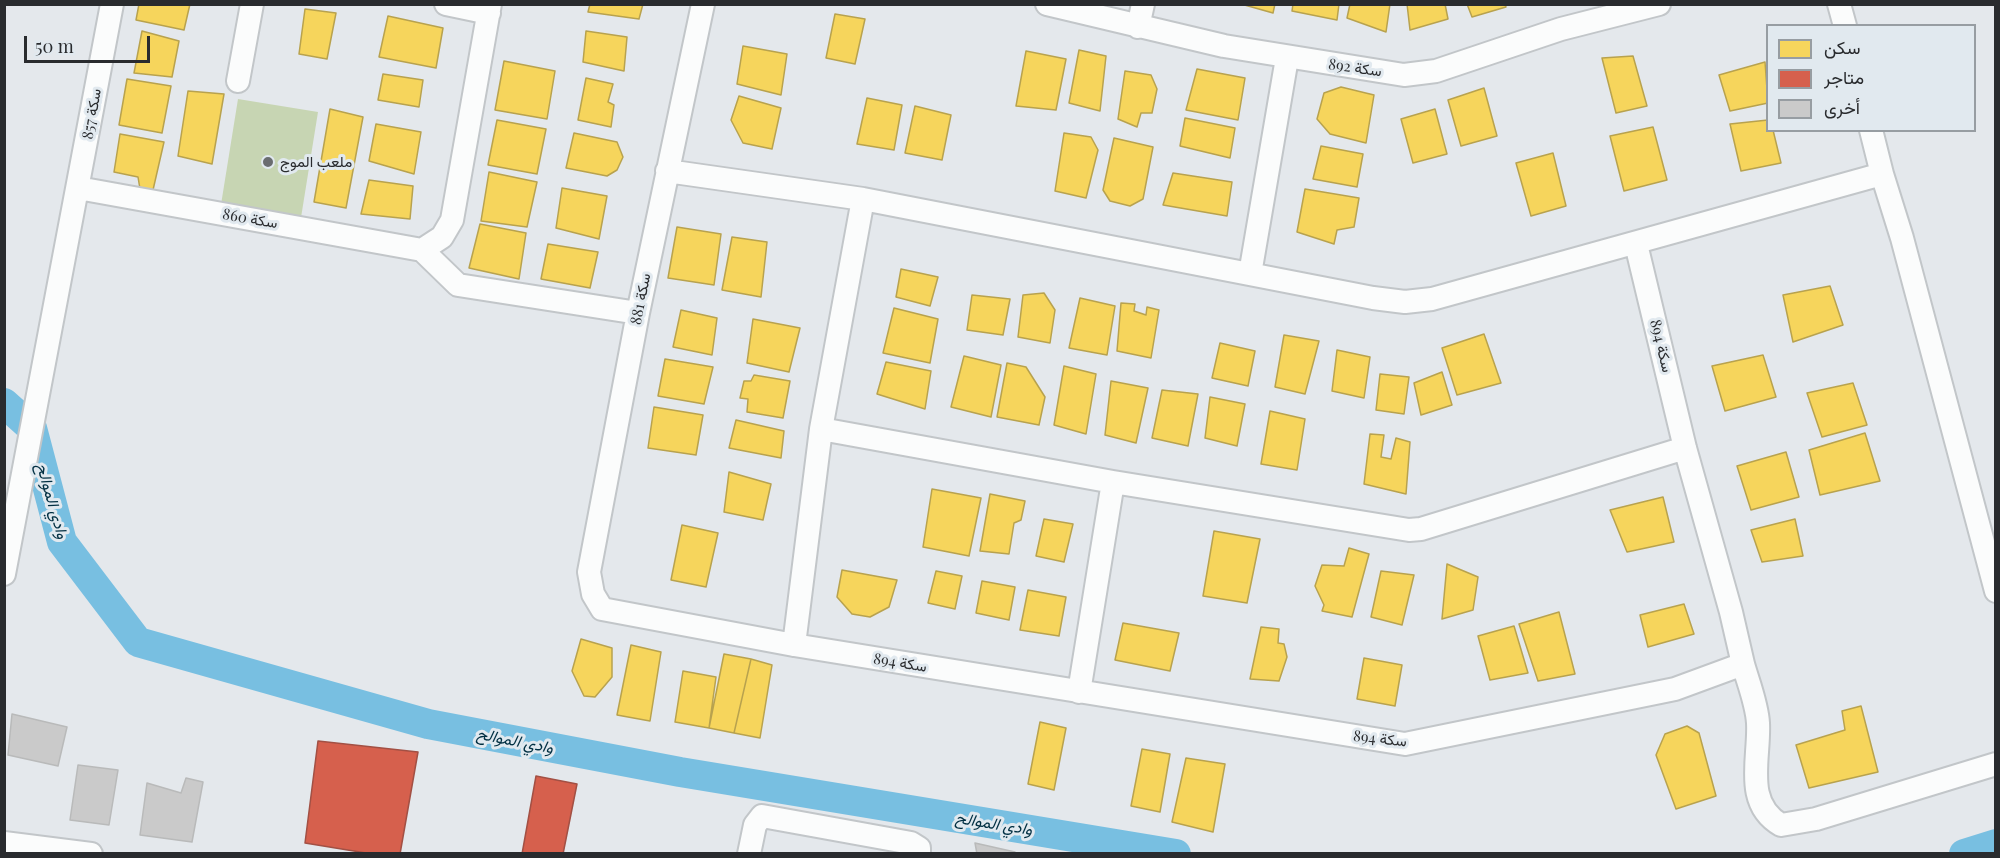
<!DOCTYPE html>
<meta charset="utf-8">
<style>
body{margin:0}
#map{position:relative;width:2000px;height:858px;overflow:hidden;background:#e4e8ec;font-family:"Playfair Display",Vazirmatn,serif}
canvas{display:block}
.frame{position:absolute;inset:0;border:6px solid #292b2e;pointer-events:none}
.legend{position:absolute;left:1766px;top:24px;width:210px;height:108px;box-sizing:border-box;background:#e1e9ef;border:2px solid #979da2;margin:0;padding:8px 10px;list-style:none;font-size:18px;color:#292b2e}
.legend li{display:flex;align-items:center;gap:12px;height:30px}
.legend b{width:30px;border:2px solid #979da2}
.scale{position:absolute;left:24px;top:36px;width:126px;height:27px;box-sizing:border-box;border:3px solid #292b2e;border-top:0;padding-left:8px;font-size:18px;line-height:21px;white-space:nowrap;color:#292b2e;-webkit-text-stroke:4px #e1e9ef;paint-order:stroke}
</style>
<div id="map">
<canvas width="2000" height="858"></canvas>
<div class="frame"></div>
<ul class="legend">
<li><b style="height:16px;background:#f6d55c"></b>سكن</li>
<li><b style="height:16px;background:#d6604d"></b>متاجر</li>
<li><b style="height:16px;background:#cacaca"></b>أخرى</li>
</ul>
<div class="scale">50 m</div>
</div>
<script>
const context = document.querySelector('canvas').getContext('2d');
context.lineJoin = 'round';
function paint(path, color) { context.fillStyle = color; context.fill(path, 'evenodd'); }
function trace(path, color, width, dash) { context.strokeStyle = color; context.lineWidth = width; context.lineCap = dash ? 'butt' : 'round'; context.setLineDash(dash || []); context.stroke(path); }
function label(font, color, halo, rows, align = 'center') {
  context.font = font + ' "Playfair Display",Vazirmatn,serif'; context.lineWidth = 6; context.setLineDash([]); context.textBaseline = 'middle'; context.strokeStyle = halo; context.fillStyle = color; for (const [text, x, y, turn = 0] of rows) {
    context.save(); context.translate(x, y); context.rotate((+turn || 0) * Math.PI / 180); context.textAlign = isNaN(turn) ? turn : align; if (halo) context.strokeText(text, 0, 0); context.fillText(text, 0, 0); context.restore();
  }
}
const green = new Path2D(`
 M238 99 318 112 299 230 219 217Z`);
const homes = new Path2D(`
 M139 4H190L184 30 136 20Z
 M590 4H643L639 19 588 12Z
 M1241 4H1275L1273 13Z
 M1293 4H1339L1337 20 1292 11Z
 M1350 4H1390L1386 32 1347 18Z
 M1407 4H1445L1448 19 1410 30Z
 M1467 4H1505L1506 7 1472 17Z
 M305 9 336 13 327 59 299 54Z
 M835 14 865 19 855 64 826 58Z
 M388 16 443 28 436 68 379 57Z
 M142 31 179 41 172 77 134 73Z
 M586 31 627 37 624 71 583 62Z
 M743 46 787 54 781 95 737 84Z
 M1079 50 1106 56 1100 111 1069 103Z
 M1026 51 1066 59 1056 110 1016 106Z
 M1633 56 1647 106 1616 113 1602 58Z
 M504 61 555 71 547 119 495 110Z
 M1765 62 1768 103 1730 111 1719 75Z
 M1197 69 1245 78 1238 120 1186 110Z
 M1125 71 1151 75 1157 89 1152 113H1141L1137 127 1118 119Z
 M383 74 423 80 419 107 378 100Z
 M586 78 613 84 608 102 614 105 611 127 578 120Z
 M127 79 171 86 162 133 119 125Z
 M1341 87 1374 95 1366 143 1330 134 1317 119 1324 93Z
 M1484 88 1497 136 1461 146 1448 100Z
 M188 91 224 94 212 164 178 156Z
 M739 96 781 108 772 149 743 143 731 120Z
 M867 98 902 105 894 150 857 144Z
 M915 106 951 115 942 160 905 153Z
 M330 109 363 117 346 208 314 202Z
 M1435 109 1447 154 1413 163 1401 119Z
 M1185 118 1235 128 1230 158 1180 146Z
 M497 120 546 129 537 174 488 165Z
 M1768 120V130H1773L1781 163 1741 171 1730 124Z
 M376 124 421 132 414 174 369 161Z
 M1653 127 1667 180 1624 191 1610 136Z
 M574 133 617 142 623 157 617 170 607 176 566 168Z
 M1064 133 1091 137 1098 150 1086 198 1055 191Z
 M120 134 164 142 153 190 140 189 138 177 114 172Z
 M1114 138 1153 147 1143 199 1130 206 1110 201 1103 190Z
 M1321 146 1363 154 1357 187 1313 179Z
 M1553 153 1566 206 1531 216 1516 163Z
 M489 172 537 182 527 227 481 221Z
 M1173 173 1232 182 1227 216 1163 205Z
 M369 180 413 186 410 219 361 214Z
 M562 188 607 196 599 239 556 228Z
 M1305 189 1359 198 1354 227 1337 230 1334 244 1297 232Z
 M480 224 526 233 519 279 469 268Z
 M677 227 721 234 714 285 668 278Z
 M732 237 767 242 761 297 722 290Z
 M548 244 598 252 590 288 541 279Z
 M901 269 938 277 930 306 896 297Z
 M1830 286 1843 325 1793 342 1783 295Z
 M1044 293 1055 310 1050 343 1018 337 1023 295Z
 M972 295 1010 299 1003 335 967 330Z
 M1080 298 1115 306 1107 355 1069 348Z
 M1121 303 1135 304 1134 311 1146 315 1147 307 1159 310 1151 358 1117 351Z
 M894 308 938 319 930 363 883 353Z
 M681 310 717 318 712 355 673 347Z
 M753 319 800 328 789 372 747 363Z
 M1484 334 1501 383 1457 395 1442 348Z
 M1284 335 1319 341 1305 394 1275 387Z
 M1220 343 1255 351 1248 386 1212 378Z
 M1337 350 1370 357 1364 398 1332 391Z
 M1763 355 1776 397 1725 411 1712 366Z
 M964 356 1001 365 991 417 951 407Z
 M665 359 713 367 704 404 658 396Z
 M886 362 931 371 925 409 877 394Z
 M1007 363 1026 367 1045 397 1039 425 997 417Z
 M1064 366 1096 374 1086 434 1054 425Z
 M1442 372 1452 405 1421 415 1414 383Z
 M1380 374 1409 377 1404 414 1376 410Z
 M754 375 790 381 783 418 747 412 748 399 740 398 744 381H751Z
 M1111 381 1148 388 1136 443 1105 435Z
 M1853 383 1867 425 1822 437 1807 393Z
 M1162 390 1198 394 1188 446 1152 438Z
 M1210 397 1245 404 1237 446 1205 438Z
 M654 407 703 415 696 455 648 448Z
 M1270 411 1305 419 1297 470 1261 464Z
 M736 420 784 431 781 458 729 448Z
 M1865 433 1880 481 1820 495 1809 450Z
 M1370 434 1384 435 1381 457 1391 459 1396 438 1410 442 1406 494 1364 484Z
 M1786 452 1799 497 1751 510 1737 466Z
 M729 472 771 484 763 520 724 512Z
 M932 489 981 498 969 556 923 547Z
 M990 494 1025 501 1021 520 1014 523 1009 554 980 551Z
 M1663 497 1674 542 1627 552 1610 510Z
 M1044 519 1073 524 1064 562 1036 556Z
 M1795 519 1803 556 1762 562 1751 530Z
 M682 525 718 533 706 587 671 580Z
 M1214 531 1260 539 1247 603 1203 596Z
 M1349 548 1369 554 1352 617 1322 611 1324 605 1315 586 1322 565 1344 566Z
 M1447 564 1478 577 1473 610 1442 619Z
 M842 570 897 580 889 607 870 617 852 614 837 597Z
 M936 571 962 576 955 609 928 603Z
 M1381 571 1414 575 1402 625 1371 617Z
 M982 581 1015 587 1009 620 976 613Z
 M1028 590 1066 597 1059 636 1020 630Z
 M1684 604 1694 634 1648 647 1640 615Z
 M1559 612 1575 674 1538 681 1519 624Z
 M1123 623 1179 633 1170 671 1115 660Z
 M1514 626 1528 673 1490 680 1478 636Z
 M1261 627 1279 629 1278 643 1284 644 1287 657 1279 681 1250 679Z
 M581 639 612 648V677L595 697 584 696 572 671Z
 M631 645 661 652 650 721 617 715Z
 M724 654 751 659 734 733 709 728Z
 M1364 658 1402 665 1395 706 1357 699Z
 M751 659 772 665 760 738 734 733Z
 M683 671 716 677 709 728 675 722Z
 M1861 706 1878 772 1809 788 1796 745 1845 730 1842 711Z
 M1040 722 1066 728 1054 790 1028 784Z
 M1687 726 1699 733 1716 796 1676 809 1656 755 1665 734Z
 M1142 749 1170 754 1160 812 1131 806Z
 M1186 758 1225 764 1213 832 1172 822Z`);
const shops = new Path2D(`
 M318 741 418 752 400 854H372L305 843Z
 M536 776 577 784 563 854H522Z`);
const river = new Path2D(`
 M4 403 32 428 62 542 138 642 428 724 680 772 1176 854
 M1964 854 1996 844`);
const building = new Path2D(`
 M12 714 67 727 58 766 8 755Z
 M78 765 118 770 109 825 70 820Z
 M186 778 203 782 192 842 140 835 147 783 181 793Z
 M975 843 1015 852V854H977Z`);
const minor = new Path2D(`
 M446 4 489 13
 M703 4 638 313 589 572 593 594 602 609 794 645 1405 744 1675 689 1743 664 1731 612 1685 448 1636 244
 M1047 4 1224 46 1404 75 1436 71 1561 29 1659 4
 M1839 4 1845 26
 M1138 27 1143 4
 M238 81 252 4
 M1871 130 1882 174
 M667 171 863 199 1373 298 1405 302 1432 299 1882 174 1902 238 1996 591
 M78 188 422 250 458 285 638 313
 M422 250 442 237 452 220 490 4
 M1250 274 1287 58
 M821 429 1113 482 1409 530 1421 529 1685 448
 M4 574 112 4
 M794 645 821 429 863 199
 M1743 664C1748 682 1757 704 1758 723 1760 758 1743 803 1781 825L1816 819 1996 764
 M1079 692 1113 482
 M4 843 91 854
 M749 854 755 825 762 816 911 843 919 848V854`);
const markers = [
 [268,162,6,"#6a6d70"]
];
const streetNames = [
 ["سكة 892",1355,68,8],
 ["سكة 857",92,114,-80],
 ["سكة 860",250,219,10],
 ["سكة 881",641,299,-79],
 ["سكة 894",1661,346,76],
 ["سكة 894",900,663,9],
 ["سكة 894",1380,739,6]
];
const poiNames = [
 ["ملعب الموج",280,162]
];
const waterNames = [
 ["وادي الموالح",52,501,74],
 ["وادي الموالح",515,741,11],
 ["وادي الموالح",994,824,9]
];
paint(green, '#c7d5b3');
paint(homes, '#f6d55c');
trace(homes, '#b8a24e', 1.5);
paint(shops, '#d6604d');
trace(shops, '#a25044', 1.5);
trace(river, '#78bfe1', 30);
paint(building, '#cacaca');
trace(building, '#b9baba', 1.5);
trace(minor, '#c2c6c9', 26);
trace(minor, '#fbfcfc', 22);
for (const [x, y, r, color] of markers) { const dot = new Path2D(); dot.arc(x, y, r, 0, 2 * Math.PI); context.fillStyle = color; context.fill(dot); trace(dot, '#e1e9ef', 2); }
label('15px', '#292b2e', '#e1e9ef', streetNames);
label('15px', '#292b2e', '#e1e9ef', poiNames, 'left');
label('italic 16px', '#012f42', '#e1e9ef', waterNames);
</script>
